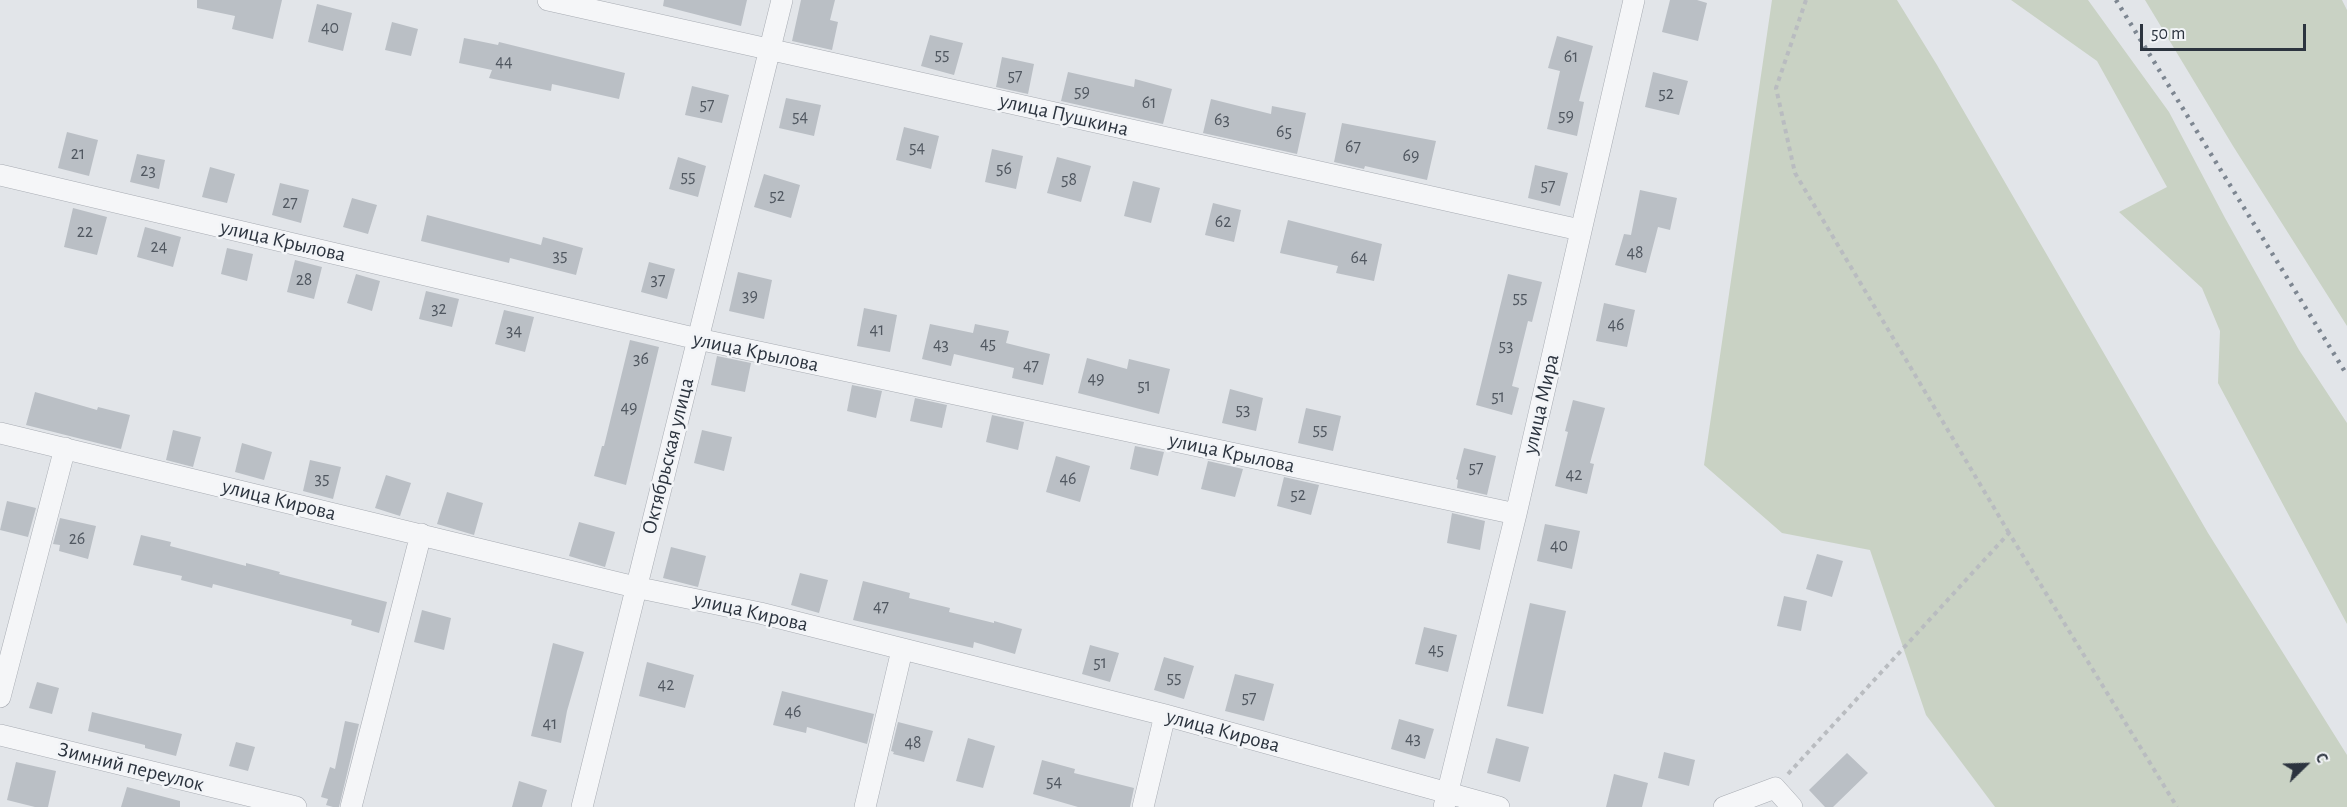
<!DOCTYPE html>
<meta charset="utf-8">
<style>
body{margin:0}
#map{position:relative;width:2347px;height:807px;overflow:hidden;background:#e2e5e9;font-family:"Alegreya Sans",sans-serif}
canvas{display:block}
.north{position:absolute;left:2275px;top:735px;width:60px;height:60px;-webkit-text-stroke:4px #f2f4f7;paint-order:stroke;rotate:67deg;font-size:16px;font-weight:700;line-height:24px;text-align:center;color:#2c343f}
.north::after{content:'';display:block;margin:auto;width:21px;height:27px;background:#2c343f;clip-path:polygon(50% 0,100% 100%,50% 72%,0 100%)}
.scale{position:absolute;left:2140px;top:24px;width:166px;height:27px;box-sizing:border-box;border:3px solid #2c343f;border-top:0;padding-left:8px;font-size:18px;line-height:21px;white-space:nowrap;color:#2c343f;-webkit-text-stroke:4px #f2f4f7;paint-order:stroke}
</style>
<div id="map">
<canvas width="2347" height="807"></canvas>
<div class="north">С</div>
<div class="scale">50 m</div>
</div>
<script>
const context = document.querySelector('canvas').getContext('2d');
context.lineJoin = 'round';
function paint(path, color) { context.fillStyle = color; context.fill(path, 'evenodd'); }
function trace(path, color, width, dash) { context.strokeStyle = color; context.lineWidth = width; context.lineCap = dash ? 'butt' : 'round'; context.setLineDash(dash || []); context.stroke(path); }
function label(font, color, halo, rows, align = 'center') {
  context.font = font + ' "Alegreya Sans",sans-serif'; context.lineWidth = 5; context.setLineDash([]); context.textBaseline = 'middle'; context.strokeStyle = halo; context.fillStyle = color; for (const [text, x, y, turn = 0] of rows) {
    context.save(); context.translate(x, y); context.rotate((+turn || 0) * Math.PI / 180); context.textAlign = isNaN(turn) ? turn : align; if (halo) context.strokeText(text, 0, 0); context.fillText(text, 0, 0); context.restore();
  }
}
const green = new Path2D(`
 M1772 0H1897L1937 65 2208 533 2347 755V807H1995L1926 715 1870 550 1782 533 1704 465Z
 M2011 0H2088L2169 112 2225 218 2299 350 2347 423V624L2218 383 2220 331 2202 288 2119 212 2167 187 2097 61Z
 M2145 0H2342L2347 10V326L2233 146Z`);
const building = new Path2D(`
 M197 0H282L273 39 232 29 235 16 197 8Z
 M664 0H747L741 26 663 6Z
 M801 0H835L830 20 838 22 832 50 792 41Z
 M1670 0H1697L1707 3 1698 41 1662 32Z
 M317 4 352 13 343 51 308 42Z
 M392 22 418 29 411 56 385 50Z
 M930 35 963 43 954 75 921 66Z
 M1557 36 1593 46 1579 101 1584 102 1577 136 1547 129 1560 71 1548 68Z
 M464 38 498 45 499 42 625 73 619 99 552 84 551 91 489 78 492 70 459 63Z
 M1002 57 1034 64 1028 94 996 87Z
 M1068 72 1134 87 1135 79 1172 89 1163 124 1061 101Z
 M1653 72 1688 81 1679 115 1645 107Z
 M692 86 729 95 722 123 685 115Z
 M786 98 821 105 814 136 779 128Z
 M1211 99 1271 114 1272 106 1306 113 1297 154 1203 133Z
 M1342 123 1436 141 1427 180 1365 166 1364 169 1334 162Z
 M904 127 939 136 931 169 896 160Z
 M67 132 98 140 89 176 58 168Z
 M992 149 1023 156 1016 189 985 182Z
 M137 154 165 160 159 189 130 182Z
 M678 157 706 166 698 197 669 189Z
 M1057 157 1091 166 1081 202 1047 193Z
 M1535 165 1568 173 1560 206 1528 198Z
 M210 167 235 174 227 203 202 197Z
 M764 174 800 185 791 218 754 207Z
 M1133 181 1160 188 1151 223 1124 216Z
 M280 183 309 190 301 223 272 215Z
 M1640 190 1677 198 1670 230 1658 227 1646 273 1615 265 1624 234 1631 235Z
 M352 198 377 205 368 234 343 227Z
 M1213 203 1241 210 1234 242 1205 235Z
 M73 208 107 217 97 255 64 247Z
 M427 215 541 245 543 237 583 248 576 275 510 258 509 263 421 241Z
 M1288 220 1382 244 1374 281 1336 273 1338 266 1280 253Z
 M145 227 181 237 173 267 137 257Z
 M227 248 253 254 247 281 221 274Z
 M295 260 322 267 314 299 287 292Z
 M649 262 675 269 667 299 641 292Z
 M738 272 772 280 764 319 729 311Z
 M356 274 380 281 372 311 347 303Z
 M1508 274 1542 282 1532 322 1528 321 1512 386 1519 388 1512 415 1476 405Z
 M426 291 459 299 452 327 419 319Z
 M1604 303 1635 310 1627 347 1596 341Z
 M864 308 897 315 890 352 857 346Z
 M504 310 534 317 525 352 495 344Z
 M930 324 973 333 975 324 1009 331 1006 343 1050 354 1043 385 1012 378 1014 368 954 354 951 366 922 359Z
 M630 340 659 347 626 485 594 476 602 446H604Z
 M717 356 751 363 745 392 711 385Z
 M1087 358 1127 369 1129 359 1170 369 1159 414 1078 393Z
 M852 385 882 391 876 418 847 411Z
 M1230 389 1263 398 1256 431 1222 423Z
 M35 392 97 410 98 407 130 415 121 449 26 425Z
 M915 398 947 405 942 428 910 421Z
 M1573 400 1605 408 1590 463 1594 464 1587 494 1555 486 1568 432 1565 431Z
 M1306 408 1341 416 1333 451 1298 443Z
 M992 415 1024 422 1018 450 986 442Z
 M173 430 201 437 193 467 166 460Z
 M702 430 732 437 724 471 694 463Z
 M242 443 272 452 264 480 235 472Z
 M1135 446 1164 452 1158 476 1130 469Z
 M1464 448 1496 456 1487 495 1457 488 1458 480 1456 479Z
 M1056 456 1090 466 1080 502 1046 492Z
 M310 460 341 467 333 499 303 491Z
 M1208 461 1243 469 1235 497 1201 489Z
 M386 475 411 483 400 516 375 508Z
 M1284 477 1319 485 1311 515 1277 506Z
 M447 492 483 503 474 535 437 524Z
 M7 501 36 508 28 537 0 530Z
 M1452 513 1485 521 1480 550 1447 543Z
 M60 518 96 526 88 559 59 551 60 545 53 544Z
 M579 522 615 532 605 567 569 556Z
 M1545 524 1580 531 1572 569 1537 561Z
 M141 535 171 542 170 546 246 566V563L280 572 279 574 387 602 379 633 351 625 352 620 213 584 212 588 181 580 182 576 133 565Z
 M671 547 706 556 698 587 663 578Z
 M1817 554 1843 561 1832 597 1806 589Z
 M800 573 828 580 819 613 791 605Z
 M863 581 910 593 909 598 950 608 949 612 994 623V621L1022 629 1015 654 974 642 973 648 853 620Z
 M1784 596 1807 601 1801 631 1777 626Z
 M1530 603 1566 611 1543 714 1507 706Z
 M422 610 451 618 444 650 414 642Z
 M1424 627 1457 635 1448 672 1415 664Z
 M553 643 584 652 567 711 561 743 531 736Z
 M1090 645 1119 653 1110 682 1082 674Z
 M1164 657 1194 666 1184 699 1154 690Z
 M647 662 694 675 685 708 639 696Z
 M1235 674 1274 684 1264 721 1225 711Z
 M37 682 59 688 52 714 29 708Z
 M782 691 874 714 867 744 807 727 806 733 773 725Z
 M92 712 182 734 176 756 145 748V745L88 731Z
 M1399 719 1434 729 1425 759 1391 749Z
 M345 721 359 724 339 807H333L326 805 328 799 321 797 330 767 335 769Z
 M898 722 933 731 924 762 893 754 894 752 891 751Z
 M968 738 995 746 983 788 956 781Z
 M1496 738 1529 747 1520 782 1487 773Z
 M236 742 255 747 248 771 229 766Z
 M1664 752 1695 760 1689 786 1658 778Z
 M1847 753 1868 773 1833 807H1825L1809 790Z
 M1042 760 1075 769 1074 773 1134 788 1130 807H1078L1033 794Z
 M16 762 56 771 48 807H35L7 800Z
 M1614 774 1648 783 1642 807H1606Z
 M519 781 547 790 542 807H512Z
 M127 787 180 801V807H121Z`);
const path = new Path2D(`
 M1806 0 1776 88 1795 173 2009 533
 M1788 774 2009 533 2177 807`);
const street = new Path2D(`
 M548 0 1580 230
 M0 175 698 339 1516 514
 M0 433 635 587 760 613 1165 715 1499 807
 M0 697 65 448
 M0 735 296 807
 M351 807 421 534
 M582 807 782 0
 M865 807 902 650
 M1143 807 1165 715
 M1444 807 1516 514 1634 0
 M1724 807 1775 788 1792 807`);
const rail = new Path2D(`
 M2116 0 2347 375`);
const numberNames = [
 ["40",330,28],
 ["55",942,55],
 ["61",1571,57],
 ["44",504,62],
 ["57",1015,76],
 ["59",1082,92],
 ["52",1666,94],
 ["61",1149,103],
 ["57",707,105],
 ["59",1566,116],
 ["54",800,117],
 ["63",1222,120],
 ["65",1284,132],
 ["67",1353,147],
 ["54",917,148],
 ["21",78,154],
 ["69",1411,156],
 ["56",1004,169],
 ["23",148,171],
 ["55",688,177],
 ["58",1069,180],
 ["57",1548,186],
 ["52",777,196],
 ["27",290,203],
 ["62",1223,222],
 ["22",85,232],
 ["24",159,247],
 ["48",1635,253],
 ["35",560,256],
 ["64",1359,258],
 ["28",304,280],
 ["37",658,280],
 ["39",750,296],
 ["55",1520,298],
 ["32",439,309],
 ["46",1616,325],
 ["41",877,330],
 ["34",514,331],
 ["45",988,344],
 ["43",941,345],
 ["53",1506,346],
 ["36",641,359],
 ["47",1031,366],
 ["49",1096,379],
 ["51",1144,386],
 ["51",1498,397],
 ["49",629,408],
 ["53",1243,410],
 ["55",1320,430],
 ["57",1476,468],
 ["42",1574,475],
 ["35",322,479],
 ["46",1068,479],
 ["52",1298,495],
 ["26",77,539],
 ["40",1559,546],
 ["47",881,607],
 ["45",1436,650],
 ["51",1100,663],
 ["55",1174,678],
 ["42",666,685],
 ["57",1249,698],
 ["46",793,712],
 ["41",550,724],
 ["43",1413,739],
 ["48",913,743],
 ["54",1054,782]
];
const streetNames = [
 ["улица Пушкина",1064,115,13],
 ["улица Крылова",283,241,13],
 ["улица Крылова",756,352,12],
 ["улица Мира",1541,404,-77],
 ["улица Крылова",1232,453,12],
 ["Октябрьская улица",668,456,-76],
 ["улица Кирова",279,500,14],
 ["улица Кирова",751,612,13],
 ["улица Кирова",1223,731,15],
 ["Зимний переулок",131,767,14]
];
paint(green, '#c9d2c4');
paint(building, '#babfc5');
trace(street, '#a8acb3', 22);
trace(path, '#b9bcc0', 4, [4.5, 4.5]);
trace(street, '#f5f6f8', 21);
trace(rail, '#7d8691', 4.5, [3, 6]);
label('18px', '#505760', null, numberNames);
label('21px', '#2c343f', '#f2f4f7', streetNames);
</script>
